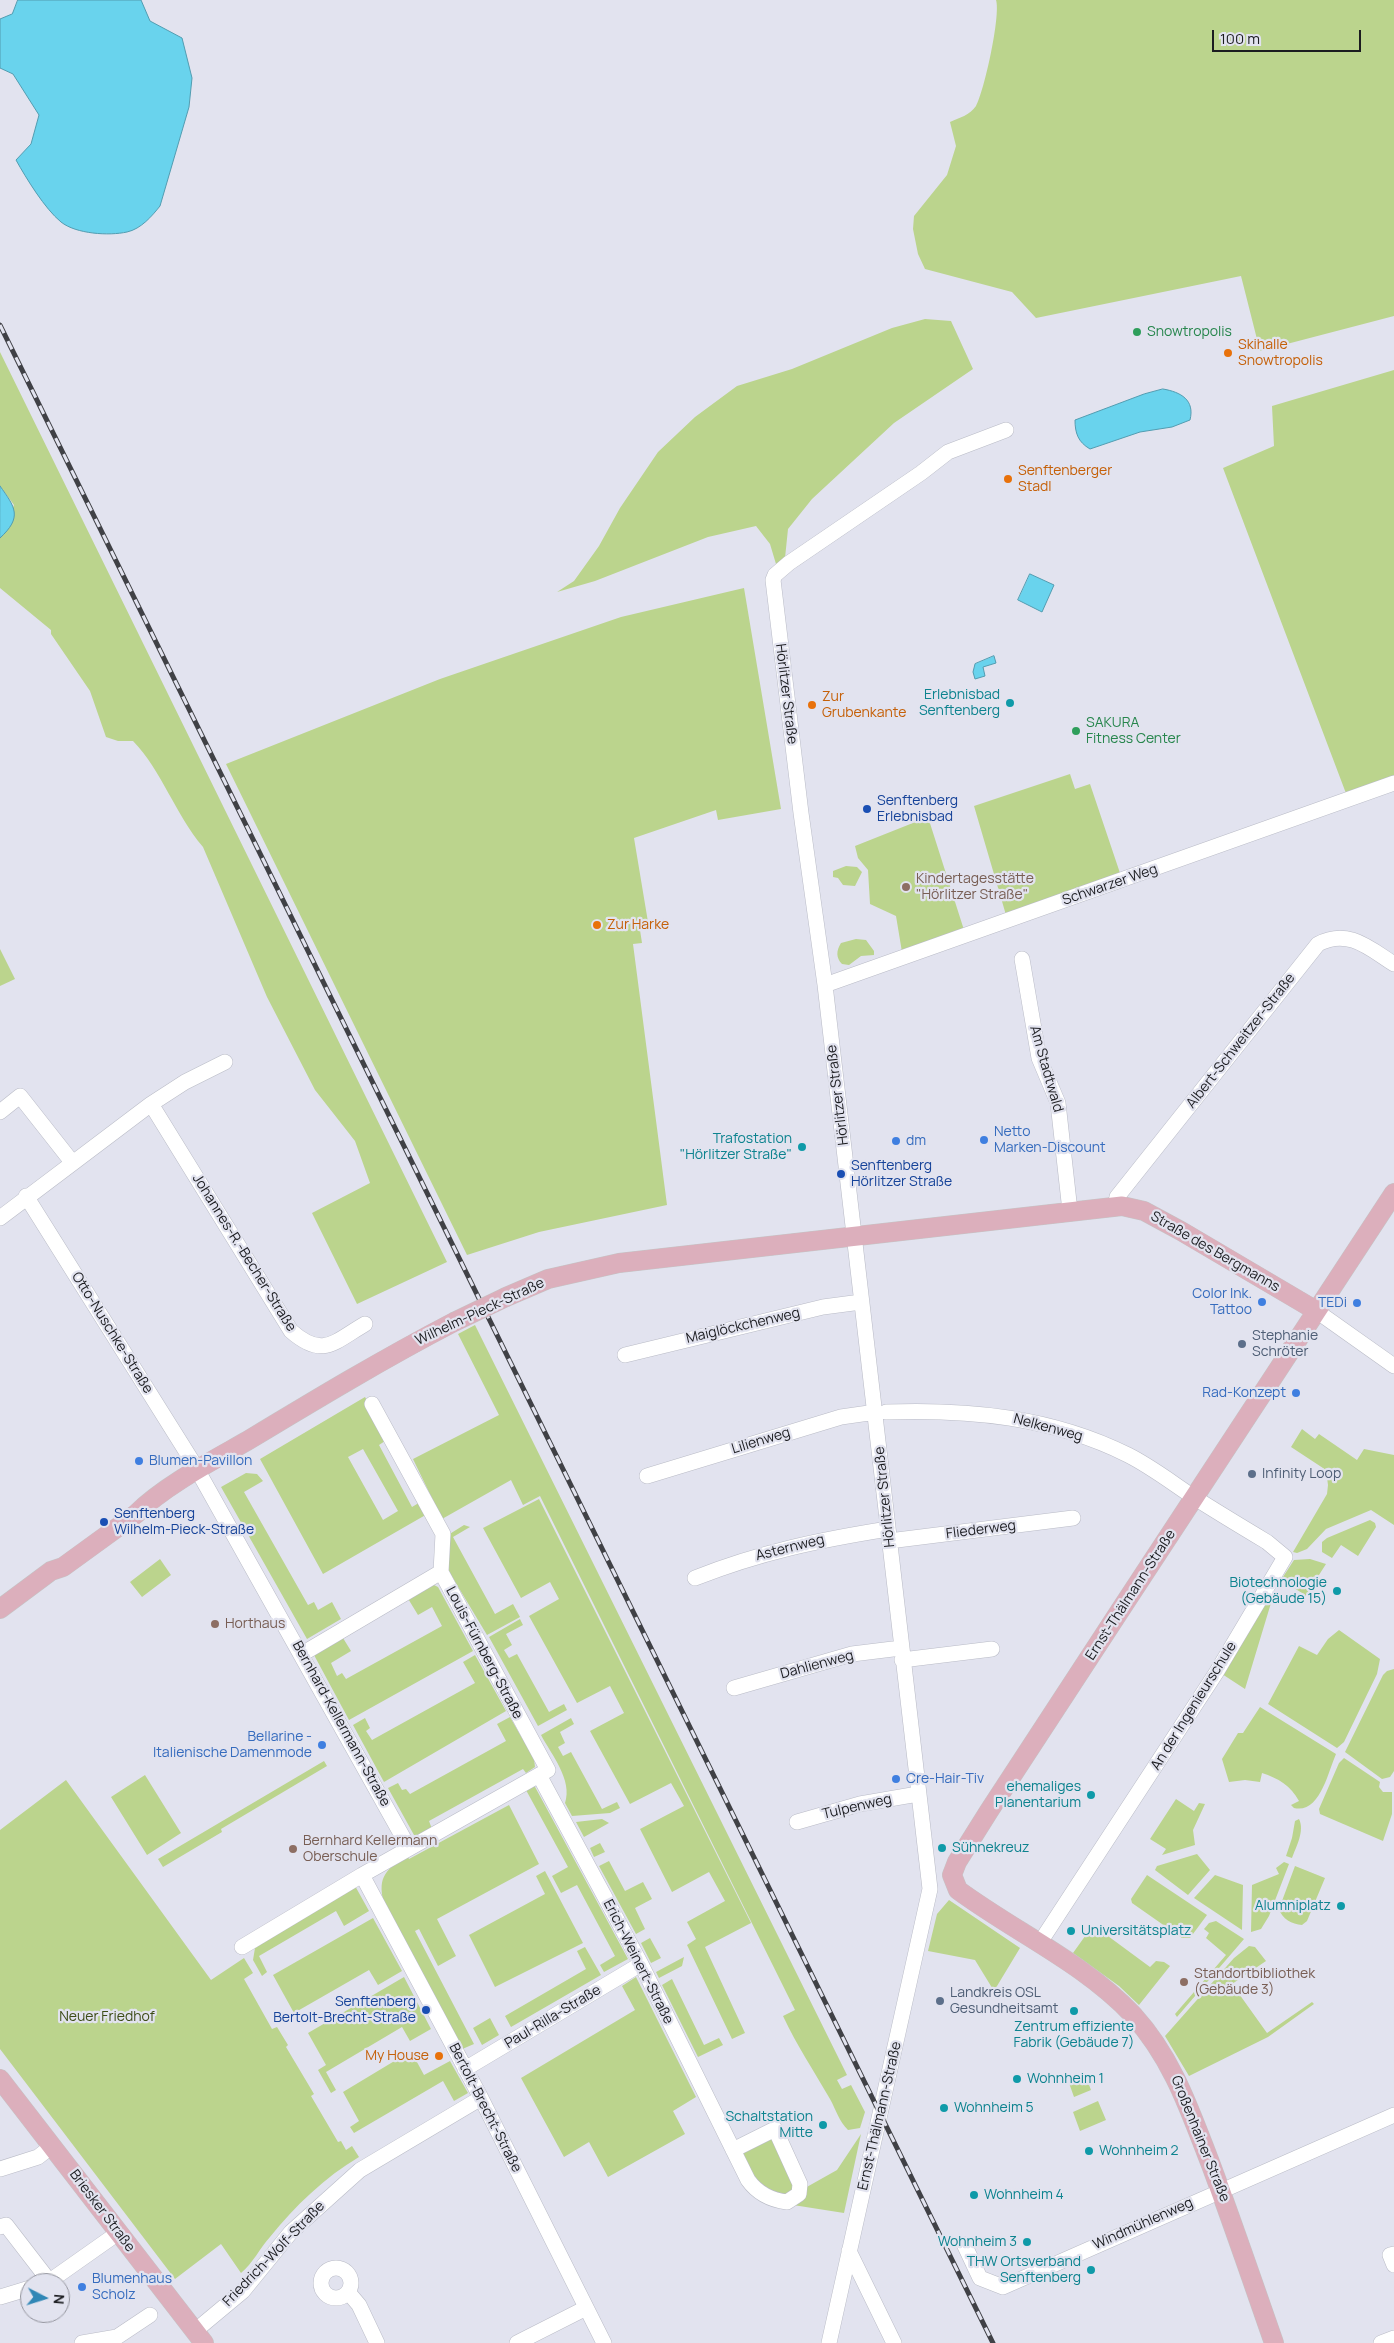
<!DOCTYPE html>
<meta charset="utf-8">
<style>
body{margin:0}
#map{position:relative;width:1394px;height:2343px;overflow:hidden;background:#e2e3ef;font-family:Manrope,sans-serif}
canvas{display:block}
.north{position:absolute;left:20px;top:2273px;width:50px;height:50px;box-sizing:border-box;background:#e2e3ef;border:1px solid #92939c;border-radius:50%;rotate:95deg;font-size:14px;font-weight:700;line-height:20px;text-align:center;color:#1b1c20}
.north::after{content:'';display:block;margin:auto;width:18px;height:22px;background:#3087b6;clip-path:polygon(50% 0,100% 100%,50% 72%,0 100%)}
.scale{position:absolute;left:1212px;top:30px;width:149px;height:22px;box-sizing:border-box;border:2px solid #1b1c20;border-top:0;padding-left:6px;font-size:15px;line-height:18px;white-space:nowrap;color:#1b1c20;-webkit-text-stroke:4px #e2e3ef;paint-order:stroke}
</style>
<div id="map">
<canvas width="1394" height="2343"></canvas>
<div class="north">N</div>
<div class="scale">100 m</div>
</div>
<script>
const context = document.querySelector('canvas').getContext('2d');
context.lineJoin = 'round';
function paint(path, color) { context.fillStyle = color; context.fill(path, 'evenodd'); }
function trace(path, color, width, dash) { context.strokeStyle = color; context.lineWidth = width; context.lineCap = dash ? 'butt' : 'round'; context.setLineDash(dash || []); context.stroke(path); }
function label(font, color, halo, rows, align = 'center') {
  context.font = font + ' Manrope,sans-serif'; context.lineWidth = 4.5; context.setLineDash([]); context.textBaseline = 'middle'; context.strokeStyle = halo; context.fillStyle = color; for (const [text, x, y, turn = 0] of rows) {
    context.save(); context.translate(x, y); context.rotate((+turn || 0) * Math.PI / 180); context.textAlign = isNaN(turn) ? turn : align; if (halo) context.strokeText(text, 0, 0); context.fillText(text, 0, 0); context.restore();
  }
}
const green = new Path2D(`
 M996 0H1394V316L1260 351 1241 276 1036 318 1012 292 925 269 918 254 913 229 914 216 947 175 956 146 950 122C959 118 970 115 976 106 984 92 1001 15 996 0Z
 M925 319 951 321 973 369 894 423 812 499 788 529 785 558 780 563 776 564 770 544 756 526 708 537 595 581 557 592 574 581 599 546 620 508 658 452 695 417 737 386 792 369 892 328Z
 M0 352 447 1262 357 1304 312 1213 370 1183 355 1141 315 1090 267 997 203 847C175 814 162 771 133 741H118L106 737 90 691 51 634V630L0 588V538L14 505 0 486Z
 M1394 370V778L1347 796 1223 468 1274 446 1272 406Z
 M744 588 781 809 718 820 716 810 634 838 649 928 640 930 642 943 633 944 667 1205 539 1232 467 1255 226 764 440 679 621 617Z
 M1070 774 1075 789 1090 784 1121 876 1006 915 974 806Z
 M928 817 964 930 902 952 896 916 870 904 868 870 858 858 855 846Z
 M846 866 857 867 862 872 855 886 843 885 838 878 833 877V871Z
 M856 939 866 940 874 951V955L861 956 849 965 842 964C836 958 836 951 841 943Z
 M0 949 15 979 0 986Z
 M475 1325 847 2075 837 2080 842 2089 851 2085 865 2112 860 2128 848 2130C839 2121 836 2110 830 2099 814 2071 797 2046 783 2016L795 2010 540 1496 523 1505 511 1480 442 1519 413 1459 499 1415 458 1334Z
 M365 1397 388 1439 379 1445 412 1507 422 1501 429 1513 323 1574 260 1459ZM363 1449 398 1511 383 1520 348 1457Z
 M1302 1429 1315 1439 1319 1434 1357 1460 1364 1449 1394 1455V1525L1371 1510 1326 1529 1307 1549 1297 1553 1293 1552 1327 1494 1328 1485 1326 1470 1291 1447Z
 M246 1473 257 1474 263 1481 244 1492 308 1605 314 1602 318 1610 332 1602 341 1619 307 1639 221 1487Z
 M539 1499 751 1923 705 1947 745 2033 732 2039 687 1945 696 1939 687 1922 725 1901 709 1872 672 1892 640 1829 684 1806 671 1783 630 1804 590 1731 624 1713 610 1686 577 1703 529 1616 559 1599 550 1582 521 1598 483 1528Z
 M1370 1520 1375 1523 1376 1527 1358 1556 1341 1545 1332 1558 1322 1552V1542L1327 1538Z
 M464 1525 470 1527 453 1537 495 1614 513 1604 520 1617 487 1635 445 1565 448 1535Z
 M160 1559 171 1575 142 1597 130 1582Z
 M1310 1559 1326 1564 1303 1600 1300 1598 1302 1593 1281 1580 1294 1560Z
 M432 1584 438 1587 473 1651 349 1720 314 1655 343 1638 351 1651 331 1663 337 1676 342 1673 346 1679 442 1626 432 1607 418 1615 407 1597Z
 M1268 1600 1271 1603 1245 1689 1222 1674Z
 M520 1619 523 1625 506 1634 512 1645 504 1650 509 1658 517 1654 549 1712 564 1704 567 1710 538 1726 489 1637Z
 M1339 1630 1380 1659 1377 1674 1344 1742 1337 1748 1268 1704 1299 1646 1317 1655 1328 1639Z
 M475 1655 506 1711 384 1782 353 1725 365 1718 370 1728 366 1731 372 1740 475 1683 463 1662Z
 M1394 1669V1771L1390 1777 1382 1779 1345 1752 1383 1675 1387 1671Z
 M1260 1707 1336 1754C1328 1772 1320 1814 1294 1808L1291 1805 1299 1801C1291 1786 1278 1778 1262 1773L1260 1782 1245 1780 1229 1782 1222 1759 1238 1733H1243Z
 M510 1717 534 1759 535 1767 526 1773 523 1769 429 1821 432 1829 418 1836 414 1835 388 1788 398 1783 402 1790 406 1789 410 1794 506 1741 497 1724Z
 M571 1718 574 1724 560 1732 565 1743 558 1747 563 1756 571 1752 602 1809 617 1802 620 1808 610 1813 572 1816 565 1803C573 1780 551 1754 541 1735Z
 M1344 1758 1380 1782 1379 1787 1383 1792H1392V1814L1383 1841 1320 1814 1319 1809 1339 1763Z
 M324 1761 327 1766 221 1829 222 1832 163 1867 158 1859Z
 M145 1775 181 1833 147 1855 111 1797Z
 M66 1780 211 1980 244 1958 253 1973 244 1979 272 2029 277 2027 288 2045 286 2047 314 2094 311 2096 338 2142 341 2141 346 2150 352 2146 359 2157C325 2177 295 2206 270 2237 260 2248 253 2263 241 2273L221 2244 175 2279 0 2049V1830Z
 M534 1785 628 1959 604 1972 600 1965 615 1956 577 1885 561 1893 552 1876 568 1867 526 1790Z
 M1176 1799 1194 1811 1199 1803 1205 1804 1193 1830 1195 1845 1162 1855 1166 1849 1150 1839Z
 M509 1805 539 1864 437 1919 456 1956 438 1966 419 1929 415 1931 474 2044 460 2050 385 1908C377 1878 383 1872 407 1855L409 1859Z
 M602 1819 609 1823 584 1837 576 1822Z
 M1299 1819C1305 1831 1296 1847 1292 1858L1286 1856 1292 1838 1295 1821Z
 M600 1843 605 1852 594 1857 590 1848Z
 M1197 1854 1210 1870 1188 1895 1155 1870 1157 1866Z
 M609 1861 625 1891 643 1882 652 1899 635 1908 645 1929 636 1934 599 1866Z
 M1284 1862 1289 1864 1269 1916 1261 1929 1251 1932 1252 1885 1279 1874 1276 1868Z
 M1295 1866 1325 1878 1307 1921 1302 1925C1292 1924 1282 1919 1279 1909Z
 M545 1871 583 1943 495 1987 469 1935 545 1894 536 1876Z
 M1147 1875 1207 1915 1190 1938H1182L1132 1903 1131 1899Z
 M1215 1875 1243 1885 1242 1930 1194 1898Z
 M354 1884 369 1911 344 1926 336 1911 259 1956 267 1972 262 1976 253 1960 255 1948Z
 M949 1900 1020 1948 994 1991 975 1960 928 1951 937 1914Z
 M373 1918 402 1971 378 1985 369 1970 294 2013 273 1975Z
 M1216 1921 1244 1939 1177 2017 1175 2014 1226 1955 1206 1938 1209 1933 1204 1929 1209 1923Z
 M1093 1925 1150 1967 1156 1961 1164 1962 1170 1966 1139 2005 1119 1986 1073 1953Z
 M650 1938 661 1958 651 1963 641 1943Z
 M1249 1946 1255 1947 1266 1961 1232 1984 1267 2033 1312 2002 1314 2004 1268 2037 1189 2076 1165 2036 1234 1958Z
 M585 1947 601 1975 511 2027 505 2016 586 1969 577 1951Z
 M684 1957 682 1966 659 1978 656 1972Z
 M404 1977 431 2029 410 2041 402 2027 326 2072 336 2090 331 2093 318 2070 326 2065 308 2033Z
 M636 1977 696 2097 673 2111 685 2134 608 2177 589 2142 564 2157 521 2078 635 2010 622 1986Z
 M672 1979 704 2045 719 2038 723 2045 698 2057 662 1985Z
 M490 2018 499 2035 482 2045 473 2028Z
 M411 2051 424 2075 450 2061 468 2093 454 2101 443 2081 354 2133 350 2127 359 2121 343 2092Z
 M1086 2077 1091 2090 1074 2097 1069 2083Z
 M1098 2101 1106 2120 1080 2131 1073 2112Z
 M773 2134 798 2186 788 2197 756 2185 739 2151Z
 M861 2134 844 2213 793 2205 805 2188 837 2170Z`);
const water = new Path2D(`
 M18 0H141L150 21 182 38 192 78 189 107 160 206C152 216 141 229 127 232 109 236 76 234 61 222 45 209 26 178 16 160L31 144 39 115 13 74 0 68V19L12 14Z
 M1163 389C1181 392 1195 400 1190 420L1172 427 1140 432 1090 449C1078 442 1075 433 1075 420L1144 394Z
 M0 486C15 507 23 517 0 538Z
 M1030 574 1054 585 1042 612 1018 600Z
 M994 656 996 663 983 667 985 676 975 679 973 672 975 664Z`);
const minor = new Path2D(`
 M1022 959 1039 1058 1058 1103 1070 1211
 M825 985 1394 783
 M151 1104 185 1082 225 1062
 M0 1112 20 1096 72 1162
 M26 1196 194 1464 409 1848
 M1115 1207 1117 1197 1318 944C1348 928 1369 948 1394 964
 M0 1218 151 1104 291 1331C323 1359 334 1342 365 1324
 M1315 1310 1394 1366
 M625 1355 823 1307 861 1302
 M372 1404 443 1534 441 1572
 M886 1412C969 1409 1052 1417 1128 1455 1150 1466 1171 1482 1192 1496 1217 1512 1242 1527 1267 1542L1285 1557 1216 1673 1039 1944
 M647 1476 841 1417 876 1412
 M889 1541 1073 1518
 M695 1578C761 1552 819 1540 888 1529
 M302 1654 441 1572
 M902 1660 992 1649
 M734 1688 852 1654 901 1648
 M539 1775 641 1964 748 2180C758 2194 771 2200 787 2202L799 2194 800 2184 775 2129 733 2150
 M797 1822 860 1804 918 1794
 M362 1875 481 2098 604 2343
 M242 1947 362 1875 548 1770 441 1572
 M465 2069 641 1964
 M0 2169 38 2157 52 2146
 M0 2227 6 2225 50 2282
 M964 2244 980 2278 1003 2287 1394 2115
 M849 2251 894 2343
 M1394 2254 1390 2255 1394 2265
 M321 2283a15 15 0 1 1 30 0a15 15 0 1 1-30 0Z
 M47 2283 118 2233
 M348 2292 359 2305 377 2343
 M0 2297 30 2288
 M195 2331 243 2291 291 2232 360 2170 481 2098
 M82 2343 117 2337 150 2315
 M517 2343 586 2308
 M829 2343 930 1889 825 985 801 813 773 580 775 575 789 563 921 473 948 452 1006 430
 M1381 2343 1394 2338`);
const major = new Path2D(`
 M506 1297 548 1279 619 1263 1122 1206 1144 1211 1181 1231 1315 1310
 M0 1609 51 1571 63 1567 136 1514C164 1486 212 1461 247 1441 315 1400 383 1359 454 1322
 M0 2079 204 2343
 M1274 2343C1253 2283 1233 2224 1211 2165 1190 2111 1173 2059 1133 2015 1084 1963 1015 1932 958 1890L952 1875 957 1862 989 1811C1124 1605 1258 1398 1394 1193`);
const rail = new Path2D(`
 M0 325 993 2343`);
const majorBridge = new Path2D(`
 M454 1322 506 1297`);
const markers = [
 [1137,332,5,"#2e9e5b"],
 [1228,353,5,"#e8710a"],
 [1008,479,5,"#e8710a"],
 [1010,703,5,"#0f9aa8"],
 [812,705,5,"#e8710a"],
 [1076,731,5,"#2e9e5b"],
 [867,809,5,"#1a4fb4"],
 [906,887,5,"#8d6e63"],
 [597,925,5,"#e8710a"],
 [984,1140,5,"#3f7fe0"],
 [896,1141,5,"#3f7fe0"],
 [802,1147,5,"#0f9aa8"],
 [841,1174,5,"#1a4fb4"],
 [1262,1302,5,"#3f7fe0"],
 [1357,1303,5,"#3f7fe0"],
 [1242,1344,5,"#5c6f8a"],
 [1296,1393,5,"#3f7fe0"],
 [139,1461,5,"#3f7fe0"],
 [1252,1474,5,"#5c6f8a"],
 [104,1522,5,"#1a4fb4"],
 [1337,1591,5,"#0f9aa8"],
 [215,1624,5,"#8d6e63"],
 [322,1745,5,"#3f7fe0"],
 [896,1779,5,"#3f7fe0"],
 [1091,1795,5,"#0f9aa8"],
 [942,1848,5,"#0f9aa8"],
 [293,1849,5,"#8d6e63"],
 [1341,1906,5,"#0f9aa8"],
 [1071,1931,5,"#0f9aa8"],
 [1184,1982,5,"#8d6e63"],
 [940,2001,5,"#5c6f8a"],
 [426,2010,5,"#1a4fb4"],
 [1074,2011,5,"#0f9aa8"],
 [439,2056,5,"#e8710a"],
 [1017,2079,5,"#0f9aa8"],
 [944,2108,5,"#0f9aa8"],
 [823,2125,5,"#0f9aa8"],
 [1089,2151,5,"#0f9aa8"],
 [974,2195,5,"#0f9aa8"],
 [1027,2242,5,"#0f9aa8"],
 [1091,2270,5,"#0f9aa8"],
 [82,2287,5,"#3f7fe0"]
];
const leisureNames = [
 ["Snowtropolis",1147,332],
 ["SAKURA",1086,723],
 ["Fitness Center",1086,739]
];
const foodNames = [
 ["Skihalle",1238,345],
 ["Snowtropolis",1238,361],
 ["Senftenberger",1018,471],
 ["Stadl",1018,487],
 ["Zur",822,697],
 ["Grubenkante",822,713],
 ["Zur Harke",607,925],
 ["My House",429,2056,"right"]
];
const streetNames = [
 ["Hörlitzer Straße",786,694,83],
 ["Schwarzer Weg",1110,885,-19],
 ["Albert-Schweitzer-Straße",1241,1041,-52],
 ["Am Stadtwald",1046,1069,74],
 ["Hörlitzer Straße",838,1095,-97],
 ["Straße des Bergmanns",1215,1252,30],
 ["Johannes-R.-Becher-Straße",244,1253,58],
 ["Wilhelm-Pieck-Straße",480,1312,-25],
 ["Maiglöckchenweg",743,1326,-13],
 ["Otto-Nuschke-Straße",112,1333,58],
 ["Nelkenweg",1048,1428,15],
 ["Lilienweg",761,1441,-17],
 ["Hörlitzer Straße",885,1497,-96],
 ["Fliederweg",981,1530,-7],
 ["Asternweg",790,1548,-14],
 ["Ernst-Thälmann-Straße",1131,1595,-57],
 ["Louis-Fürnberg-Straße",484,1653,62],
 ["Dahlienweg",817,1665,-15],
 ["An der Ingenieurschule",1194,1706,-58],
 ["Bernhard-Kellermann-Straße",341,1724,61],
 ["Tulpenweg",857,1807,-13],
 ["Erich-Weinert-Straße",638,1962,63],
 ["Paul-Rilla-Straße",553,2017,-31],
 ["Bertolt-Brecht-Straße",485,2108,63],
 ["Ernst-Thälmann-Straße",880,2116,-77],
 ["Großenhainer Straße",1200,2139,68],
 ["Briesker Straße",102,2211,53],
 ["Windmühlenweg",1143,2224,-24],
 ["Friedrich-Wolf-Straße",274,2254,-46]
];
const cultureNames = [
 ["Erlebnisbad",1000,695],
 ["Senftenberg",1000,711],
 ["Trafostation",792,1139],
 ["\"Hörlitzer Straße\"",792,1155],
 ["Biotechnologie",1327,1583],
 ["(Gebäude 15)",1327,1599],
 ["ehemaliges",1081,1787],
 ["Planentarium",1081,1803],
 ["Sühnekreuz",952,1848,"left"],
 ["Alumniplatz",1331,1906],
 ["Universitätsplatz",1081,1931,"left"],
 ["Zentrum effiziente",1074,2027,"center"],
 ["Fabrik (Gebäude 7)",1074,2043,"center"],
 ["Wohnheim 1",1027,2079,"left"],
 ["Wohnheim 5",954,2108,"left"],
 ["Schaltstation",813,2117],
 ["Mitte",813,2133],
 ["Wohnheim 2",1099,2151,"left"],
 ["Wohnheim 4",984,2195,"left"],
 ["Wohnheim 3",1017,2242],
 ["THW Ortsverband",1081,2262],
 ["Senftenberg",1081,2278]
];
const transitNames = [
 ["Senftenberg",877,801],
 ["Erlebnisbad",877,817],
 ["Senftenberg",851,1166],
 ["Hörlitzer Straße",851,1182],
 ["Senftenberg",114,1514],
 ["Wilhelm-Pieck-Straße",114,1530],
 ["Senftenberg",416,2002,"right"],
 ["Bertolt-Brecht-Straße",416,2018,"right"]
];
const educationNames = [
 ["Kindertagesstätte",916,879],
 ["\"Hörlitzer Straße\"",916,895],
 ["Horthaus",225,1624],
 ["Bernhard Kellermann",303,1841],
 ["Oberschule",303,1857],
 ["Standortbibliothek",1194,1974],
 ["(Gebäude 3)",1194,1990]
];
const shopNames = [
 ["Netto",994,1132],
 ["Marken-Discount",994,1148],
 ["dm",906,1141],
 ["Color Ink.",1252,1294,"right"],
 ["Tattoo",1252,1310,"right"],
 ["TEDi",1347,1303,"right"],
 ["Rad-Konzept",1286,1393,"right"],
 ["Blumen-Pavillon",149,1461],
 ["Bellarine -",312,1737,"right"],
 ["Italienische Damenmode",312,1753,"right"],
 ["Cre-Hair-Tiv",906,1779],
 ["Blumenhaus",92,2279],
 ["Scholz",92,2295]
];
const serviceNames = [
 ["Stephanie",1252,1336],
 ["Schröter",1252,1352],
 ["Infinity Loop",1262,1474],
 ["Landkreis OSL",950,1993],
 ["Gesundheitsamt",950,2009]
];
const parkNames = [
 ["Neuer Friedhof",107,2017]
];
paint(green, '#bbd48d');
paint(water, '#69d3ed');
trace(water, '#529cb0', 1);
trace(minor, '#b9bbc6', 16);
trace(major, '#c4c4c5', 20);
trace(minor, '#fff', 15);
trace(major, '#dcafbc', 19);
trace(rail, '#404146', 5);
trace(rail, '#e2e3ef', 3, [9]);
trace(majorBridge, '#c4c4c5', 20, []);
trace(majorBridge, '#dcafbc', 19);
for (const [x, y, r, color] of markers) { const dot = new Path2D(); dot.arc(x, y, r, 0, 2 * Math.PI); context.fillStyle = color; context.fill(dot); trace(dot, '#e2e3ef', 2); }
label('14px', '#27864d', '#e2e3ef', leisureNames, 'left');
label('14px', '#c56008', '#e2e3ef', foodNames, 'left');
label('14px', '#1b1c20', '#e2e3ef', streetNames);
label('14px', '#0d838f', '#e2e3ef', cultureNames, 'right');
label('14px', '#164399', '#e2e3ef', transitNames, 'left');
label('14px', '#785e54', '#e2e3ef', educationNames, 'left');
label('14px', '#366cbe', '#e2e3ef', shopNames, 'left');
label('14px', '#4e5e75', '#e2e3ef', serviceNames, 'left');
label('14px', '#3c4c16', '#e2e3ef', parkNames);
</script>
